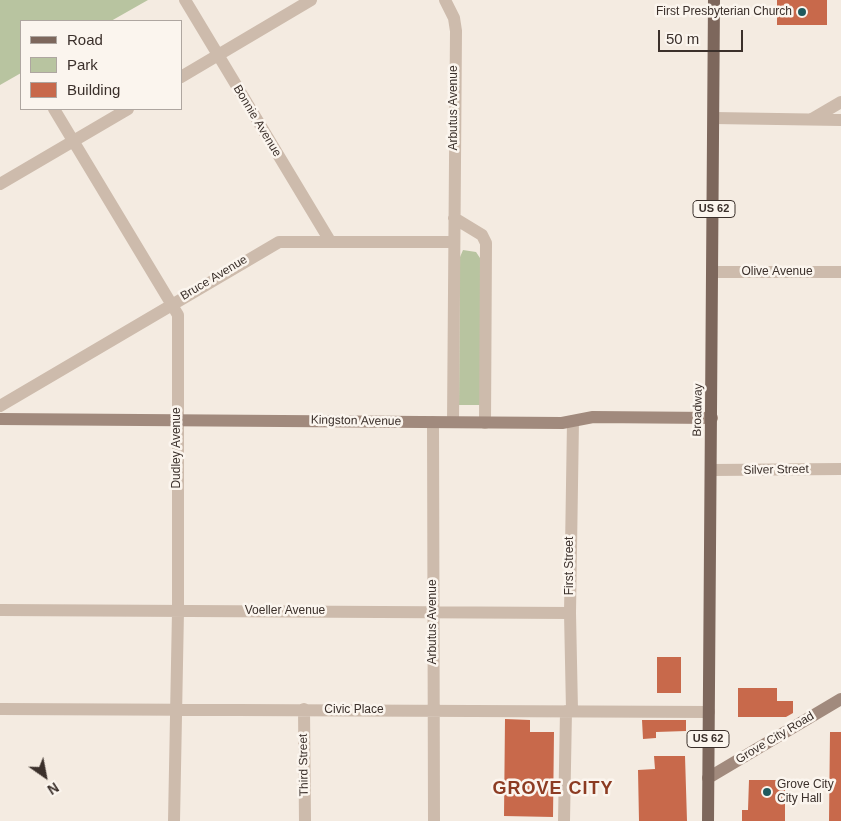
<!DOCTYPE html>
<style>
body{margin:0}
#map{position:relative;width:841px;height:821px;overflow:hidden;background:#f4ebe1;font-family:Arial,sans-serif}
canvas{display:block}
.legend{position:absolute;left:20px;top:20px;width:162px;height:90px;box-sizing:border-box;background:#fbf5ee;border:1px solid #aea6a0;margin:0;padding:6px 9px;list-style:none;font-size:15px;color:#3b302b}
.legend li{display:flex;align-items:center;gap:10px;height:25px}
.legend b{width:25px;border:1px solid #aea6a0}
.north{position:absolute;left:20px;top:751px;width:50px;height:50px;-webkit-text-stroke:4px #fbf5ee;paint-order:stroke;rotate:147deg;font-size:14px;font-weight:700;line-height:20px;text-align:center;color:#3b302b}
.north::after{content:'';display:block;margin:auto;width:18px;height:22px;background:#3b302b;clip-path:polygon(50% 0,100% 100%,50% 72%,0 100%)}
.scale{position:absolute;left:658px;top:30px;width:85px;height:22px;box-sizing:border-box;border:2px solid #3b302b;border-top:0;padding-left:6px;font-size:15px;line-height:18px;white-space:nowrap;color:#3b302b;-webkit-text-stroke:4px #fbf5ee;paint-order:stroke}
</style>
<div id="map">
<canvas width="841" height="821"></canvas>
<ul class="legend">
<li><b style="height:6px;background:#7d675c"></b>Road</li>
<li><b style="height:14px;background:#b8c4a0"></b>Park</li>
<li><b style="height:14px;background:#c8694b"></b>Building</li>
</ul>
<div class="north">N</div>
<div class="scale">50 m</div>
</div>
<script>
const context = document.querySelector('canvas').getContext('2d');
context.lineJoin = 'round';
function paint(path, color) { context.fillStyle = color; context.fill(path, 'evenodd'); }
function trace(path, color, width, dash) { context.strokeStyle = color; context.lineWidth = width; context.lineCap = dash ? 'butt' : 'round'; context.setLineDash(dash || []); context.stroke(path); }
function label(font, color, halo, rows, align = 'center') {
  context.font = font + ' Arial,sans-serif'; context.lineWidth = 5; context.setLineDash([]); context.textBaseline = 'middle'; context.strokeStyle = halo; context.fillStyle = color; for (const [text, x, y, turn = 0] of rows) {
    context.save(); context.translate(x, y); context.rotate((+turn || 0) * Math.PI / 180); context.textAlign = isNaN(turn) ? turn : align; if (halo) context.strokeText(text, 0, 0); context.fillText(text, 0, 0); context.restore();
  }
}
const green = new Path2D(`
 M0 0H148L111 21H21V73L0 85Z
 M463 250 476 252 482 261 480 405H459L460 257Z`);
const building = new Path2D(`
 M777 0H827V25H777Z
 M657 657H681V693H657Z
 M738 688H777V701H793V713L786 717H738Z
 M505 719 530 720V732H554L553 817 504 816Z
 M642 720H686V731L656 732V738L643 739Z
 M830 732H841V821H829Z
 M654 756H685L687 821H639L638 770 655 769Z
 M749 780H785V821H742V810H748Z`);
const street = new Path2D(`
 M185 0 330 241
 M445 0 454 18 456 31 453 422
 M181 77 311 0
 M54 109 178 315V611L174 821
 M714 118 841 120
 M812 119 841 102
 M0 184 128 109
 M454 218 482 235 486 243 485 423
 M714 272H841
 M0 406 279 242H453
 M433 422 434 821
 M712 470 841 469
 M0 610 570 613
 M0 709 709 712
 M304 709 305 821
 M572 710 570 613 573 421
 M564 821 566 711`);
const secondary = new Path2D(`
 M0 419 562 423 593 417 712 418
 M708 778 841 699`);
const primary = new Path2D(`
 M708 821 714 0`);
const markers = [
 [802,12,5,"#1f5a5e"],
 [767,792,5,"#1f5a5e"]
];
const shields = [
 [714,209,42],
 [708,739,42]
];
const shieldNames = [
 ["US 62",714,209],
 ["US 62",708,739]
];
const poiNames = [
 ["First Presbyterian Church",792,12],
 ["Grove City",777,785,"left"],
 ["City Hall",777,799,"left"]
];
const streetNames = [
 ["Arbutus Avenue",454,108,-90],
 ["Bonnie Avenue",257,121,59],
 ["Olive Avenue",777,272],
 ["Bruce Avenue",214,278,-31],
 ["Broadway",698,410,-89],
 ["Kingston Avenue",356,421,1],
 ["Dudley Avenue",177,448,-90],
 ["Silver Street",776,470,-1],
 ["First Street",570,566,-90],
 ["Voeller Avenue",285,611],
 ["Arbutus Avenue",433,622,-90],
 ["Civic Place",354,710],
 ["Grove City Road",775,738,-31],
 ["Third Street",304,765,-91]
];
const districtNames = [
 ["GROVE CITY",553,789]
];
paint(green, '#b8c4a0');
paint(building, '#c8694b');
trace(street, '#cdbbac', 12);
trace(secondary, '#a18a7d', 12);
trace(primary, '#7d675c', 12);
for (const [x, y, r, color] of markers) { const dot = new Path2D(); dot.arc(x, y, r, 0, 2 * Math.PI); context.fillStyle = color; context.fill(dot); trace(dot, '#fbf5ee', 2); }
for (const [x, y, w] of shields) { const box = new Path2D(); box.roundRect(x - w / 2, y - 8.5, w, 17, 4); context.fillStyle = '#fbf5ee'; context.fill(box); trace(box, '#3b302b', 1); }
label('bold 11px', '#3b302b', null, shieldNames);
label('12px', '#3b302b', '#fbf5ee', poiNames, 'right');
label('12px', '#3b302b', '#fbf5ee', streetNames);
context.letterSpacing = '1px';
label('bold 18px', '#8c3b22', '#fbf5ee', districtNames);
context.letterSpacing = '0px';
</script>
